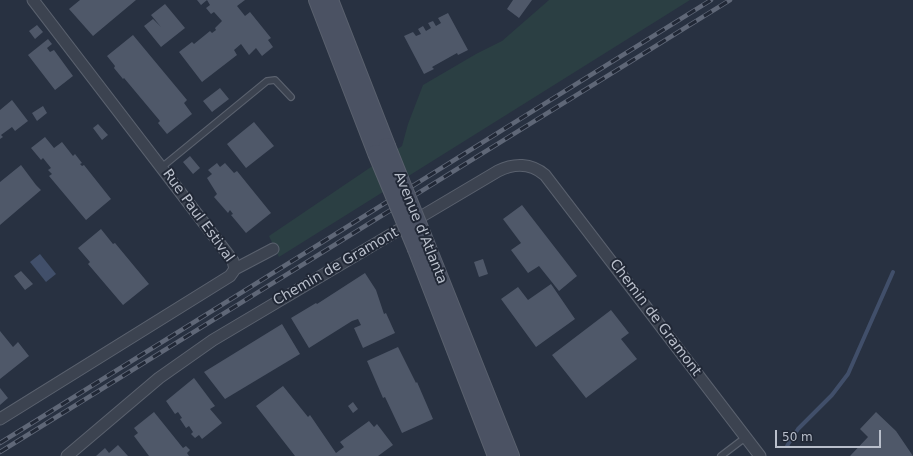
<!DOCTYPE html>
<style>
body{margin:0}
#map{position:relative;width:913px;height:456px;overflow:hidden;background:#283141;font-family:"DejaVu Sans",sans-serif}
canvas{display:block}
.scale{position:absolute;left:775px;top:430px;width:106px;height:18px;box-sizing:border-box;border:2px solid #b9bfcb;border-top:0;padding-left:5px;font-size:12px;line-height:14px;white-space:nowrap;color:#b9bfcb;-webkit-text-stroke:3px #212836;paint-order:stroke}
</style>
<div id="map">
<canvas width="913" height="456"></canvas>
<div class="scale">50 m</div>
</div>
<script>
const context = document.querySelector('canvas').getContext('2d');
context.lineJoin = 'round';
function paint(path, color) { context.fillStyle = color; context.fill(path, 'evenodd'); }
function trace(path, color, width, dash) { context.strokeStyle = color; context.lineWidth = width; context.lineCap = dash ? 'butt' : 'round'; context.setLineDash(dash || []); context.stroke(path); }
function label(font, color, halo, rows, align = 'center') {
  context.font = font + ' "DejaVu Sans",sans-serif'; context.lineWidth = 4; context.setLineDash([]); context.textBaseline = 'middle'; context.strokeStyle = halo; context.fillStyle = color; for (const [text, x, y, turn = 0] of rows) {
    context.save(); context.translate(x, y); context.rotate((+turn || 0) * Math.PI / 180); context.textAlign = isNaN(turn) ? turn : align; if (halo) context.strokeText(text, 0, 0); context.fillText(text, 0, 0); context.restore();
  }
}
const green = new Path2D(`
 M549 0H690L279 257 269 236 402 146 408 124 423 85 476 54 502 41Z`);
const water = new Path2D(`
 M40 254 56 274 46 282 30 262Z`);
const stream = new Path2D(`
 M787 446 798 429 832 395 848 374 893 272`);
const building = new Path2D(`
 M80 0H136L93 36 69 9Z
 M197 0H245L237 6 245 16 250 12 271 38 268 40 273 47 262 56 256 48 249 55 241 44 234 50 237 55 202 82 179 52 192 42 194 44 210 31 212 33 216 30 215 28 222 21 214 12 211 14 206 8 210 5 207 0 201 5Z
 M513 0H532L519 18 507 9Z
 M165 4 185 28 161 47 144 26 153 19 161 27 151 15Z
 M448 13 468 50 458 55 457 53 432 67 434 69 424 74 404 36 413 32 416 36 421 34 418 29 423 26 426 31 431 28 428 23 433 21 436 26 441 23 438 18Z
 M37 25 43 32 35 39 29 31Z
 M133 35 187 100 184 103 192 114 167 134 158 123 160 121 124 78 123 79 114 68 115 66 107 56Z
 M48 39 52 44 47 48 50 52 54 50 73 76 55 90 28 55Z
 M220 88 229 99 212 112 203 101Z
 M12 100 28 121 15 131 12 127 1 135 3 137 0 139V110Z
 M43 106 47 113 37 121 32 113Z
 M254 122 274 146 246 168 227 144Z
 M98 124 108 135 102 140 93 128Z
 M45 137 54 148 62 142 73 156 75 154 82 163 80 164 82 166 84 165 111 199 86 220 49 176 52 174 48 170 51 168 43 158 41 160 31 148Z
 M190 156 200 168 193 174 183 162Z
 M217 163 220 167 225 163 234 173 237 171 271 213 246 233 231 215 233 214 230 210 228 213 214 197 217 194 207 178 212 174 208 170Z
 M21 165 36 185 41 190 0 225V182Z
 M522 205 577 276 559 291 539 266 528 273 511 250 521 243 503 219Z
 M101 229 113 244 115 243 149 284 123 305 88 264 90 262 78 248Z
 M483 259 488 274 479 277 474 262Z
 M21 271 33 284 25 290 14 276Z
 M365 273 376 290 384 314 386 313 395 333 363 348 354 328 361 325 358 319 352 321 309 348 291 318 316 303 317 304Z
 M551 284 575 319 536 347 501 299 518 287 528 300Z
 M611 310 629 333 621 339 637 359 586 398 552 355Z
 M282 324 300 354 225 399 204 372Z
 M0 331 13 347 18 342 29 356 0 379Z
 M398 347 416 383 417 382 433 419 402 433 385 397 383 398 367 361Z
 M194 378 215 406 210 409 222 423 202 439 199 435 195 438 191 434 193 432 189 426 186 428 180 419 182 418 178 412 175 414 166 401Z
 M283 386 308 417 310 415 336 453 344 447 340 442 369 421 374 427 377 424 393 445 378 456H295L256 406Z
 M0 388 8 398 0 405Z
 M353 402 358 409 353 413 348 406Z
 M154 412 183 448 186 446 190 450 187 453 189 456H149L134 436 138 433 134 428Z
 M876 412 896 431 913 456H850L868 437 860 429Z
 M118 445 128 456H96L105 448 109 453Z`);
const lane = new Path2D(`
 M162 167 267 81 275 80 291 97
 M721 456 746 437`);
const street = new Path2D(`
 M235 269 273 249
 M0 419 230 276 235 269 233 261 33 0
 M67 456 159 378 213 340 498 171C514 163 531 163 545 175L760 456`);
const secondary = new Path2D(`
 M317 0 376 153
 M330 0 387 146
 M426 243 511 456
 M416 249 496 456`);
const rail = new Path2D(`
 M0 443 711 0
 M0 452 730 0`);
const secondaryBridge = new Path2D(`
 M387 146 426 243
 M376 153 416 249`);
const streetNames = [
 ["Rue Paul Estival",198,216,54],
 ["Avenue d'Atlanta",420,228,68],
 ["Chemin de Gramont",336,267,-30],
 ["Chemin de Gramont",655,318,53]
];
paint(green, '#2b3f43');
paint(water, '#414f6a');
trace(stream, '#414f6a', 4);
paint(building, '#4f5869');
trace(lane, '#5a616e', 8);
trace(street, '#5a616e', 13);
trace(secondary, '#5a616e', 18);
trace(lane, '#3c4350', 5.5);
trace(street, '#3c4350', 11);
trace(secondary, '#4b5263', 16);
trace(rail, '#5f6777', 4.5);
trace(rail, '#212836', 3, [9]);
trace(secondaryBridge, '#5a616e', 18, []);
trace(secondaryBridge, '#4b5263', 16);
label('14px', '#b9bfcb', '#212836', streetNames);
</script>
